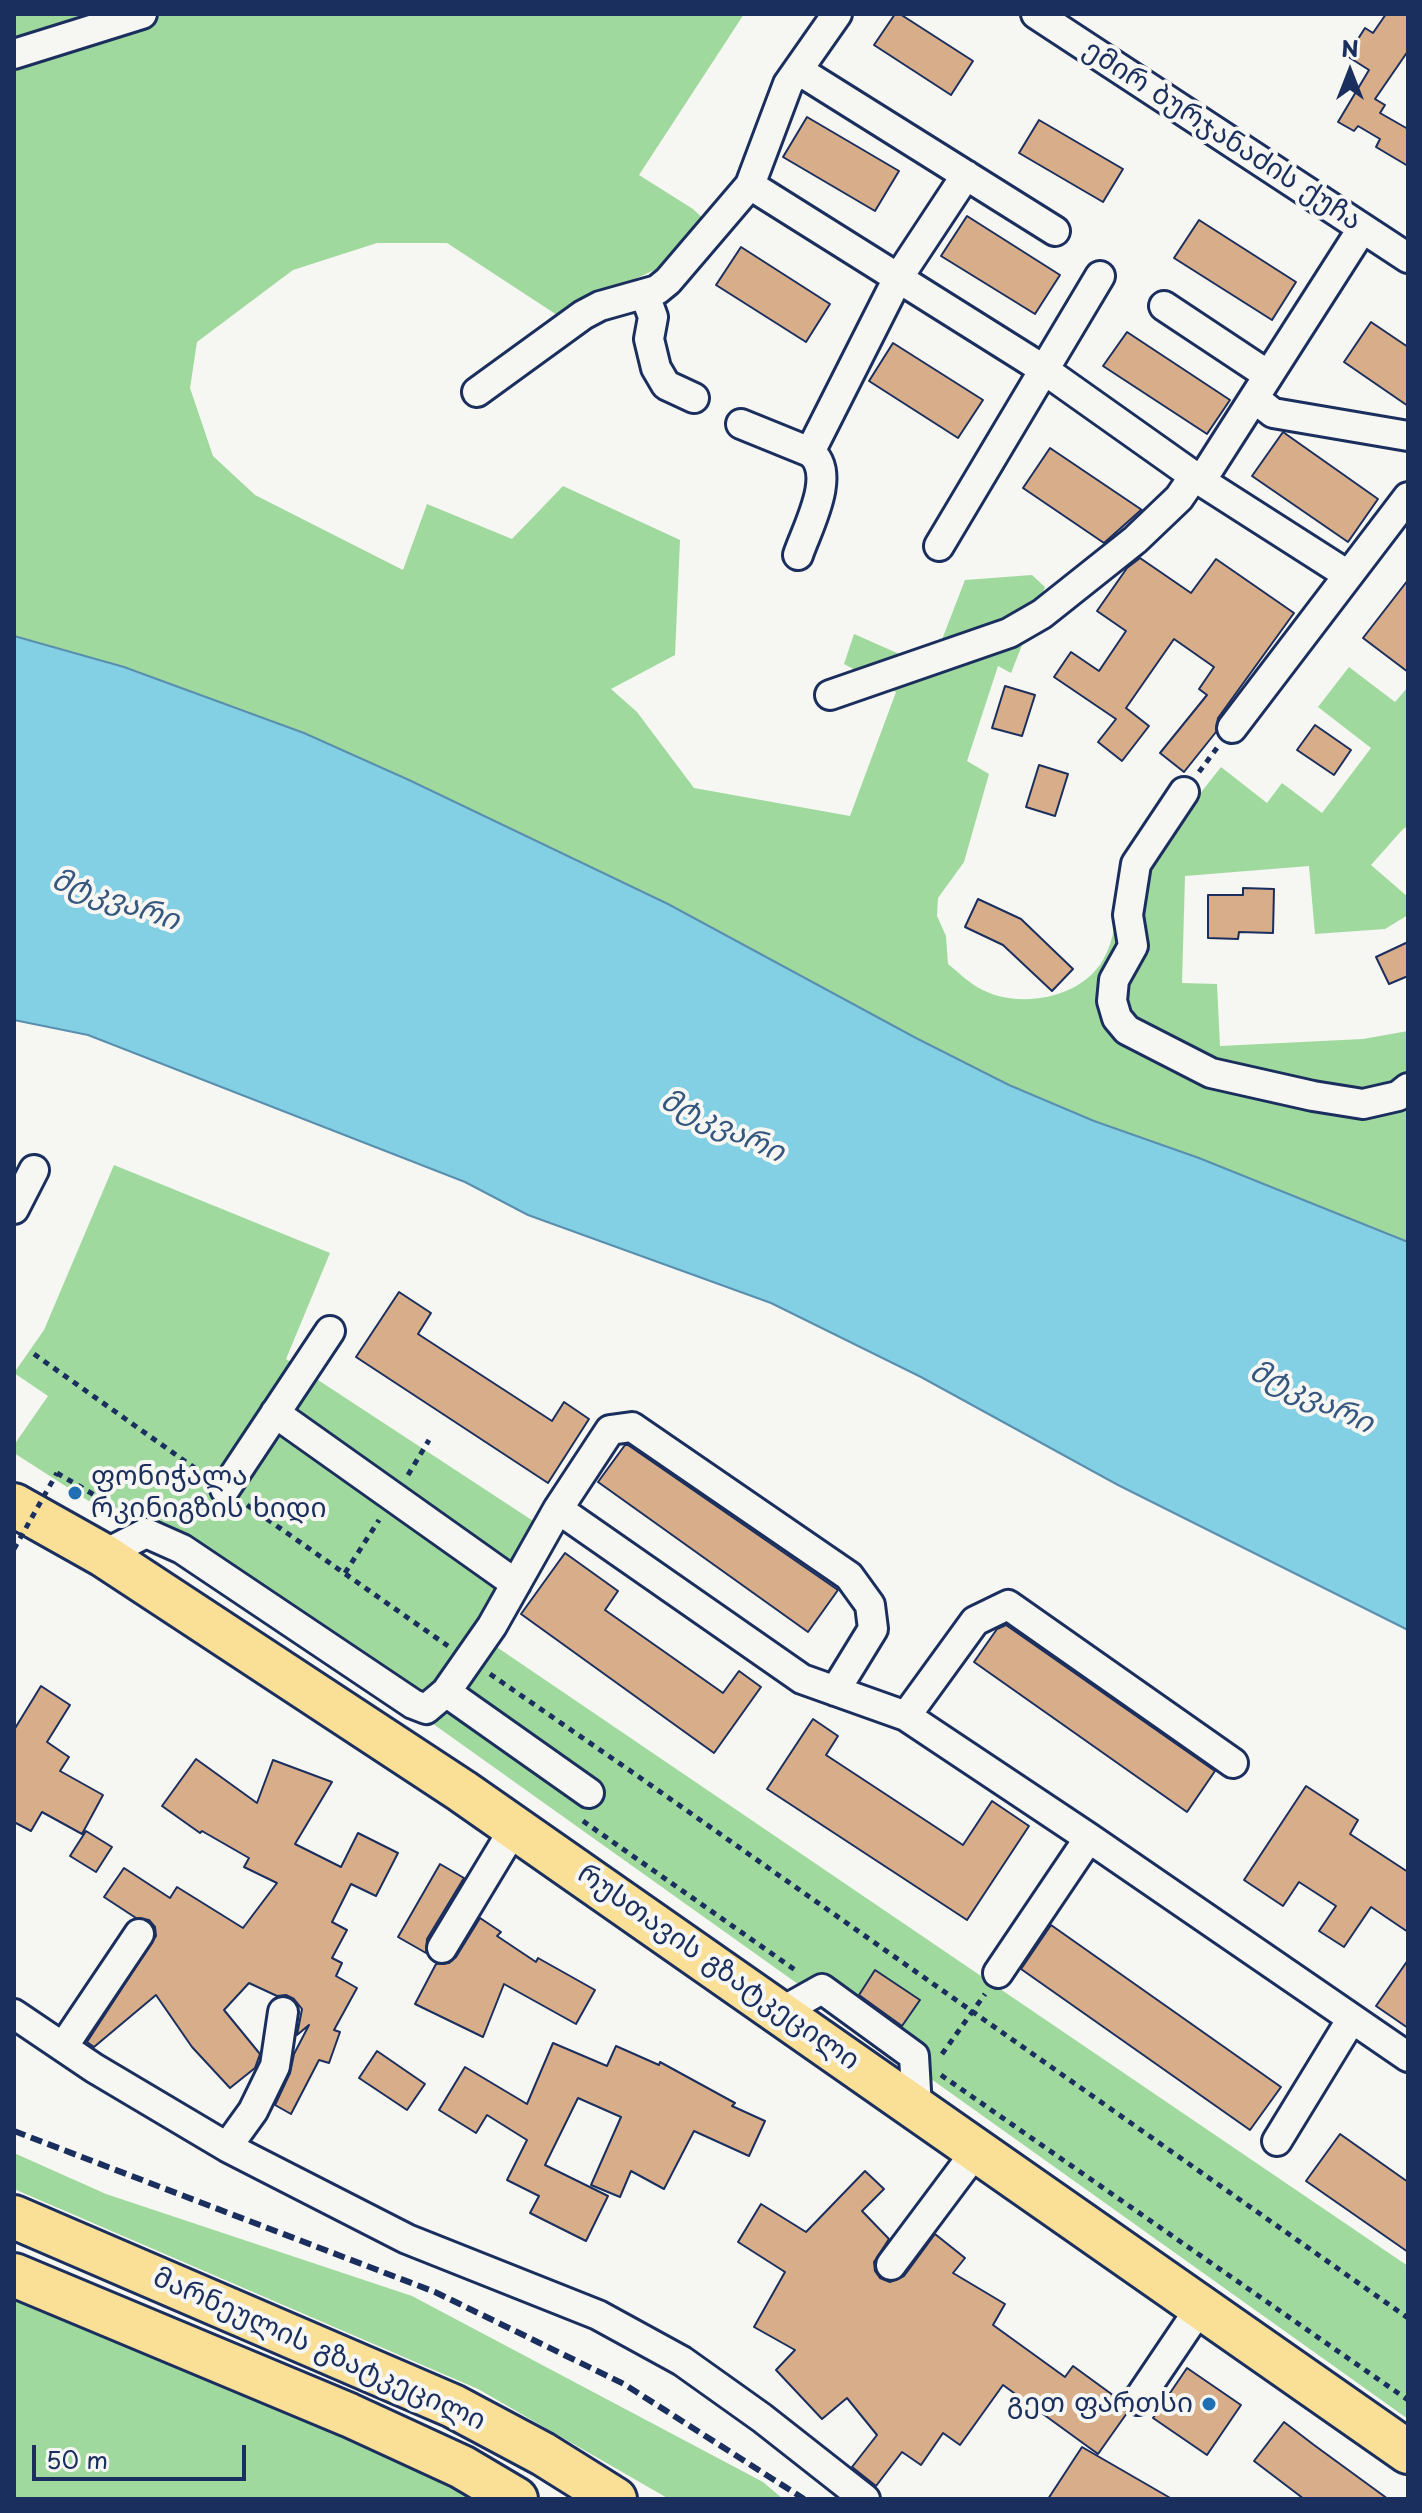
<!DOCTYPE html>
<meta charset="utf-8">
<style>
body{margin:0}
#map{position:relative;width:1422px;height:2513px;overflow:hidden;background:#f6f6f2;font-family:"Playpen Sans",sans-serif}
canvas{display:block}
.frame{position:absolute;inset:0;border:16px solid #1b2f5e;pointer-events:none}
.north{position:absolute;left:1310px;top:32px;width:80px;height:80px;-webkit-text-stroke:6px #f6f6f2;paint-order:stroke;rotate:0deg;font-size:22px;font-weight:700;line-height:32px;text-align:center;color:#1b2f5e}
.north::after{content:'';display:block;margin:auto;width:28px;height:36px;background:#1b2f5e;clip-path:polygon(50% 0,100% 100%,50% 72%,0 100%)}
.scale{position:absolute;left:32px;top:2445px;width:214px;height:36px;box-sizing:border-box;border:4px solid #1b2f5e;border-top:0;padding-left:10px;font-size:24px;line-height:28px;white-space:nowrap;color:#1b2f5e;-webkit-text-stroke:6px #f6f6f2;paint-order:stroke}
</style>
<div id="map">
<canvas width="1422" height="2513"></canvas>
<div class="frame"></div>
<div class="north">N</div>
<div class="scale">50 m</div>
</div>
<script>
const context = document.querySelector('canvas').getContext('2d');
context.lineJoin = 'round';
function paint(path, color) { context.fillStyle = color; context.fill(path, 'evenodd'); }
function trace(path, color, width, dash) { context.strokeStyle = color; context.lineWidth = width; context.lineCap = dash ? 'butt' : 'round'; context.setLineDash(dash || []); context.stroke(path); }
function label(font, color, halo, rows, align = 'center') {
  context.font = font + ' "Playpen Sans","Noto Sans Georgian",sans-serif'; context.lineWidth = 8; context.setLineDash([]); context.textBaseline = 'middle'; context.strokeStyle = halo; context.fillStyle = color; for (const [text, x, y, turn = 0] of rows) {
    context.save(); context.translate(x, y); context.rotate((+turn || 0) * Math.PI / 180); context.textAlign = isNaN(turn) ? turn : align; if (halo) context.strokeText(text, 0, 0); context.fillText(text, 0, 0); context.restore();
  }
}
const green = new Path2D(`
 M14 14H744L639 175 693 209 709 224 661 267 557 315 447 243H377L293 270 197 342 190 388 213 456 255 495 403 570 427 504 512 539 563 486 680 540 675 655 611 689 637 712 694 788 850 816 896 692 844 664 854 634 931 668 965 580 1032 575 1045 587 1011 673 998 666 967 761 989 774 964 862 938 898 937 916 946 936 948 964C957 971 967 981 977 987 1015 1010 1080 1000 1103 960 1115 940 1114 916 1126 896 1155 851 1188 809 1221 767L1267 803 1282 783 1322 813 1371 748 1318 707 1349 667 1395 702 1408 687V826L1403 829 1371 865 1408 897V915L1385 929 1315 934 1309 866 1185 876 1182 983 1217 984 1220 1046 1363 1039 1408 1031V1242L1199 1158 1094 1121 1009 1085 916 1038 668 904 409 780 124 667 14 636Z
 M114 1165 330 1253 286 1359 550 1532 479 1635 1408 2266V2419L408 1706 14 1453V1445L48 1396 14 1373 44 1330Z
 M14 2153 106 2194 412 2296 763 2482 783 2499H669L478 2389 14 2189Z
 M14 2293 495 2499H14Z`);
const water = new Path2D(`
 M14 636 124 667 304 733 409 780 668 904 916 1038 1009 1085 1094 1121 1199 1158 1408 1242V1630L1118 1485 921 1377 771 1303 528 1215 465 1182 88 1035 14 1020Z`);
const building = new Path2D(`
 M895 14H900L973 61 951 95 874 45Z
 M1386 14H1408V51L1375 99 1385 105 1380 113 1408 129V166L1376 147 1380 139 1358 126 1354 131 1338 122 1369 70 1347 56 1365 28 1373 33Z
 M807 117 899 171 875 211 783 157Z
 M1039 120 1123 169 1103 202 1019 153Z
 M967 216 1060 275 1035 314 941 256Z
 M1199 220 1296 282 1272 320 1174 258Z
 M741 247 830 304 806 342 716 285Z
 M1371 322 1408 347V406L1344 362Z
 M1127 332 1230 400 1207 434 1103 366Z
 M893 343 983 400 958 438 869 381Z
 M1283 432 1378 499 1348 542 1252 476Z
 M1050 448 1142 510H1141L1104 543 1023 488Z
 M1140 558 1191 593 1216 559 1294 613 1218 718 1216 732 1184 772 1160 753 1207 695 1199 689 1214 667 1174 639 1126 708 1149 726 1122 761 1098 742 1116 719 1054 677 1071 652 1099 671 1126 631 1097 611 1127 568Z
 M1408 580V672L1363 638Z
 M1005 686 1035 695 1022 736 992 728Z
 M1315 725 1351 750 1334 775 1297 750Z
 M1039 765 1068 774 1055 816 1026 807Z
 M1243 888 1274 889 1273 933 1239 932 1238 939 1208 938V895H1243Z
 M978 899 1021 919 1073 969 1052 991 1003 945 965 927Z
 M1408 942V976L1389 984 1376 957Z
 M399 1292 431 1313 418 1334 552 1421 564 1402 589 1419 548 1483 356 1357Z
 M625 1445H628L838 1590 808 1632 598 1482Z
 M565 1553 618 1591 605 1610 723 1693 739 1671 761 1687 714 1753 521 1614Z
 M1006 1625 1215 1771 1187 1812 974 1662 997 1629Z
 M41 1686 70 1705 47 1742 69 1757 60 1771 103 1795 82 1834 42 1812 31 1831 14 1822V1730Z
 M813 1719 838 1736 826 1755 963 1845 992 1801 1029 1826 967 1920 767 1789Z
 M196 1759 257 1803 273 1760 332 1782 295 1844 341 1867 358 1833 398 1853 376 1896 351 1884 332 1922 347 1930 332 1958 342 1963 336 1976 357 1988 334 2030 340 2032 329 2063 319 2060 291 2114 275 2105 290 2073 294 2054 309 2025 297 2035 302 2009 294 1999 286 1995 277 1996 249 1983 224 2010 260 2054 255 2068 230 2088 192 2047 156 1995 94 2047 87 2042 156 1936 155 1927 149 1920 136 1918 104 1897 124 1868 170 1898 177 1887 243 1928 277 1883 244 1867 249 1858 202 1831 200 1833 162 1806Z
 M1306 1786 1358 1820 1350 1834 1408 1872V1932L1371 1907 1344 1947 1319 1931 1336 1906 1299 1882 1283 1906 1244 1880Z
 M86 1831 112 1847 96 1872 70 1856Z
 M440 1864 464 1878 427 1939 426 1953 398 1937Z
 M480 1918 501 1932 497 1936 536 1962 538 1958 595 1990 576 2024 504 1984 483 2037 415 2004 436 1964 449 1963 456 1957Z
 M1051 1925 1281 2087 1250 2130 1021 1969Z
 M1408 1960V2028L1376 2006Z
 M875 1970 920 2000 902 2026 859 1995Z
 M553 2043 607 2066 616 2046 659 2065 660 2062 735 2103 732 2106 765 2121 749 2156 694 2131 664 2189 631 2171 620 2197 591 2185 621 2117 578 2098 545 2165 608 2196 586 2241 530 2213 539 2196 507 2180 527 2140 487 2115 476 2133 439 2110 465 2067 527 2104Z
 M377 2051 425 2084 407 2110 359 2078Z
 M1340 2134 1408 2182V2252L1306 2181Z
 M865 2171 884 2189 862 2211 889 2239 874 2262 875 2271 880 2278 890 2282 904 2276 935 2234 965 2258 953 2273 1005 2304 993 2325 1065 2377 1073 2366 1121 2401 1127 2413 1098 2454 1003 2385 960 2445 943 2433 921 2465 902 2452 876 2486 852 2467 877 2435 847 2398 822 2419 776 2370 795 2350 754 2327 785 2272 738 2242 761 2204 806 2232Z
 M1187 2368 1241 2405 1207 2455 1153 2418Z
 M1284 2422 1314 2445 1388 2499H1304L1254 2461Z
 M1082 2447 1172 2499H1048Z`);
const path = new Path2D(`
 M1199 772 1217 748
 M34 1354 203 1474
 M57 1473 113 1506 109 1511
 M408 1475 429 1440
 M247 1505 448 1646
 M166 1510H208
 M109 1511H124
 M345 1573 379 1520
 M490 1674 632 1772 1408 2318
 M583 1821 798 1972
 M942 2054 985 1994
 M941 2075 1408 2400`);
const minor = new Path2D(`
 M1036 14 1408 258
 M14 54 142 14
 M798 70 1055 231
 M750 185 1043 369 1201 481 1348 575
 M645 295 653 317 649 339 656 368 666 385 694 398
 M1164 306 1268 375
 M477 392 583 315 600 306 657 290 668 281 750 185 788 84 837 14
 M1254 398 1273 413 1408 436
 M741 424 810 452C838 473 807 528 798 555
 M810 452 898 278 966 175
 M1201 481 1362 229
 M939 546 1100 276
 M830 695 1009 633 1042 614 1135 540 1179 498 1194 476
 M1232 728 1408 497
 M1184 792 1136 864 1128 915 1133 946 1114 980 1112 1001 1117 1018 1127 1030 1211 1073 1313 1096 1363 1104 1398 1096 1408 1088
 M14 1209 34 1170
 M275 1413 516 1584
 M225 1489 330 1331
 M558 1509 610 1430 632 1427 849 1576 870 1605 873 1629 835 1691
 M103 1555 146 1533 182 1549 413 1704 426 1709 446 1692 492 1626 558 1509 802 1679 906 1716 1089 1838 1408 2057
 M446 1692 589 1793
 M906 1716 975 1621 1008 1605 1233 1763
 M442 1948 515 1827
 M998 1973 1089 1838
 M781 2012 822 1989 914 2056 917 2108
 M14 2014 94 2068 227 2147 407 2239 598 2315 682 2361 762 2418 865 2499
 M63 2047 139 1934
 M1277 2141 1351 2020
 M227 2147 253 2111 275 2066 283 2012
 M891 2265 977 2150
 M1138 2400 1200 2308`);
const highway = new Path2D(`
 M14 1505 103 1555 462 1791 1408 2452
 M14 2217 453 2406 543 2454 615 2499
 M14 2275 349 2415 462 2467 516 2499`);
const rail = new Path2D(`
 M14 2131 435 2292 624 2384 804 2499`);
const pathBridge = new Path2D(`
 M14 1549 57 1473`);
const markers = [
 [75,1493,8,"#1f6fb2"],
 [1209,2404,8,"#1f6fb2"]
];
const streetNames = [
 ["ემირ ბურჯანაძის ქუჩა",1222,136,33],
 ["რუსთავის გზატკეცილი",718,1968,35],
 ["მარნეულის გზატკეცილი",319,2350,24]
];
const poiNames = [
 ["ფონიჭალა",91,1477],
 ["რკინიგზის ხიდი",91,1509],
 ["გეთ ფართსი",1193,2404,"right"]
];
const waterNames = [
 ["მტკვარი",115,901,19],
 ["მტკვარი",722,1127,25],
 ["მტკვარი",1311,1398,25]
];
paint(green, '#a0d99e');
paint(water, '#83cfe3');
trace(water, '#598fae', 2);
paint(building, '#d8ad89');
trace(building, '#1b2f5e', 2);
trace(minor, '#1b2f5e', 34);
trace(highway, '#1b2f5e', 48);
trace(path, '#1b2f5e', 5, [6, 6]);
trace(minor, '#f6f6f2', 28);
trace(highway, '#fadf96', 42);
trace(rail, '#1b2f5e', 6, [12, 6]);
trace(pathBridge, '#1b2f5e', 5, [6, 6]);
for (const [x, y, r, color] of markers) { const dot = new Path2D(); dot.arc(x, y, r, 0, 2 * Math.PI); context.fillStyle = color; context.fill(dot); trace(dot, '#f6f6f2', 3); }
label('28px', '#1b2f5e', '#f6f6f2', streetNames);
label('28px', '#1b2f5e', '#f6f6f2', poiNames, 'left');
label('italic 30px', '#35577f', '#f6f6f2', waterNames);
</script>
